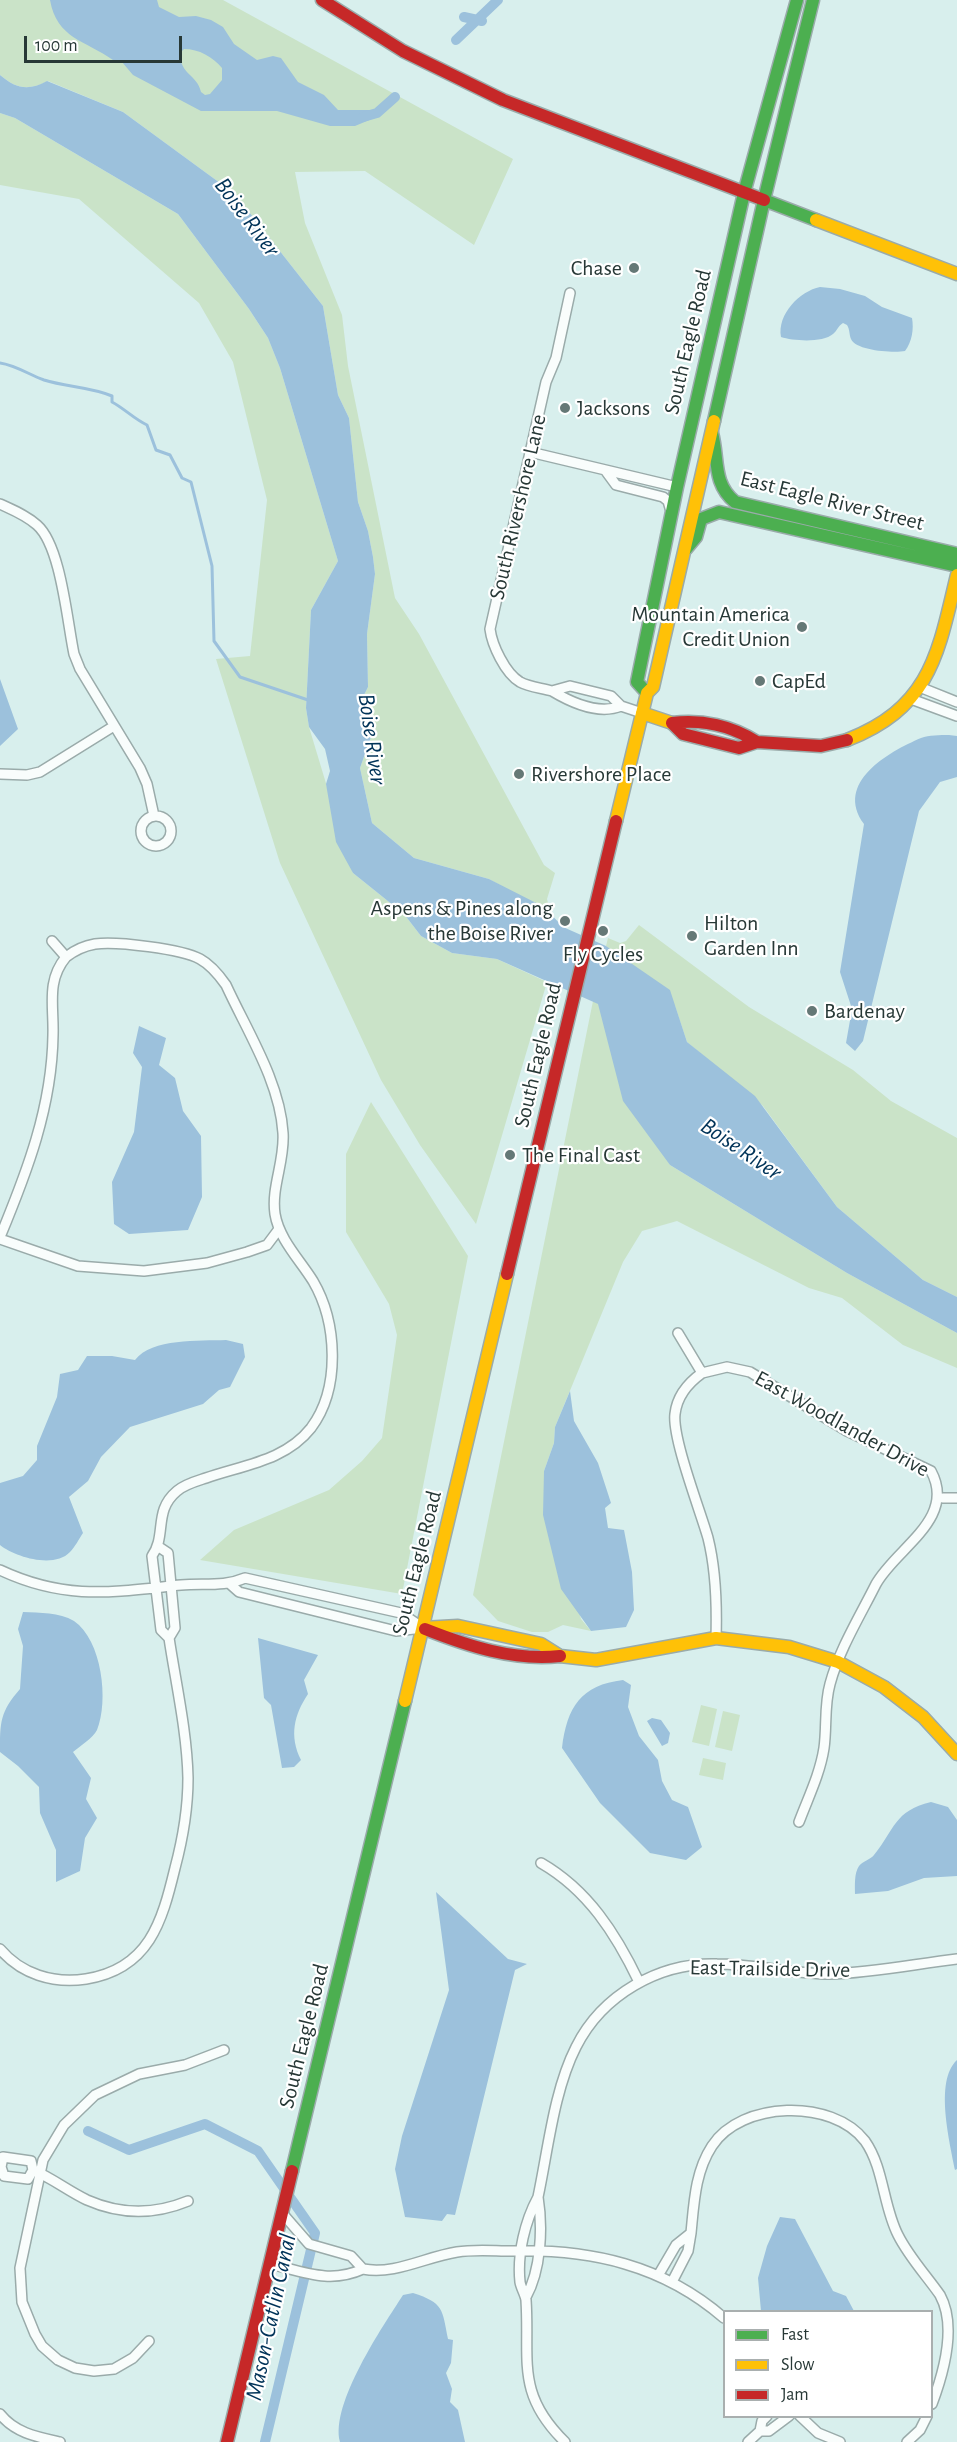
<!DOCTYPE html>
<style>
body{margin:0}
#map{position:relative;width:957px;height:2442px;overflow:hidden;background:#d8efed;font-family:"Alegreya Sans",sans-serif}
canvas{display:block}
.legend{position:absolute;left:723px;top:2310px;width:210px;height:108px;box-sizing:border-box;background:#fff;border:2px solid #a9afaf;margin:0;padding:8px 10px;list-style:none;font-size:18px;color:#273836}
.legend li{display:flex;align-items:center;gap:12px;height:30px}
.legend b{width:30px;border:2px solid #a9afaf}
.scale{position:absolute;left:24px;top:36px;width:158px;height:27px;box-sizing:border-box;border:3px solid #273836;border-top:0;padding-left:8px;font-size:18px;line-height:21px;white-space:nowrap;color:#273836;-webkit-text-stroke:4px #fff;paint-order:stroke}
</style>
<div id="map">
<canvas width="957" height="2442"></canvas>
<ul class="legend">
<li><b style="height:8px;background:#4caf50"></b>Fast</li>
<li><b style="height:8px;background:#ffc107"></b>Slow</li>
<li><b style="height:8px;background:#c62828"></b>Jam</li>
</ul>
<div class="scale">100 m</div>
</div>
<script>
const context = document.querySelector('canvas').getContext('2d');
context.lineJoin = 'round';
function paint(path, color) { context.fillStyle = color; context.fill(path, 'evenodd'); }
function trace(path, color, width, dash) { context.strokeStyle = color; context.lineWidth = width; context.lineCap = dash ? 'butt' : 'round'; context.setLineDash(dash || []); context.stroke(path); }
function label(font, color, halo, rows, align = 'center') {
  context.font = font + ' "Alegreya Sans",sans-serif'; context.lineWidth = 4.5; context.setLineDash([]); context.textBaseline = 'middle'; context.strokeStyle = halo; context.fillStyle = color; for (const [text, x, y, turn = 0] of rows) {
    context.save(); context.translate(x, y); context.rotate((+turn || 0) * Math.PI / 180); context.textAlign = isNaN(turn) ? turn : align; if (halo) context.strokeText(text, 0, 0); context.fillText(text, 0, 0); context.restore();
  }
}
const green = new Path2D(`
 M0 0H223L513 159 474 245 365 171 295 172 305 223 342 315 348 366 395 598 419 634 544 865 555 873 547 899 551 914 489 879 414 858 372 823 360 768 371 737 361 701 368 687 367 634 375 574 373 557 368 531 358 502 349 418 338 395 323 306 235 194 123 112 48 81C29 91 16 89 0 75Z
 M0 113 15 118 178 214 249 309 268 338 280 368 338 561 311 610 306 708 309 727 353 873 404 914 421 936 452 953 497 959 547 982 476 1224 420 1145 381 1080 280 863 216 659 250 656 267 500 233 362 199 303 79 199 0 185Z
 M639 925 749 1007 853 1070 891 1101 957 1138V1297L923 1280 837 1207 763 1106 687 1042 675 1006 606 946 608 938 620 943 626 941Z
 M593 1001 599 1004 670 1165 847 1273 957 1333V1368L903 1345 842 1298 809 1288 677 1221 642 1231 623 1262 555 1427 554 1443 544 1471 581 1619 591 1631 563 1625 548 1632H532L498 1621 473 1595Z
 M371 1102 468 1256 402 1594 200 1560 234 1530 329 1490 362 1461 382 1438 397 1335 389 1304 346 1232V1154Z
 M701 1705 717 1709 709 1746 692 1742Z
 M723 1711 740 1715 732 1751 715 1747Z
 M703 1758 726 1763 723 1780 699 1775Z`);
const water = new Path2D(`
 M50 0H157L159 7 179 17 196 16 211 20 223 27 234 44 257 60 273 56 281 58 298 82 324 95 338 110H371L379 116 355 126H330L277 111H201L133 75 122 62 113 60C85 40 57 39 50 0ZM184 49C199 49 213 57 222 68V80L210 94 205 95 201 92C197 74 180 75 180 53Z
 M0 75C16 89 29 91 47 81L123 112 235 194 323 306 338 395 349 418 358 502 368 531 373 557 375 574 367 634 368 687 361 701 371 737 360 768 372 823 414 858 489 879 544 907 563 927 606 946 670 990 687 1042 755 1096 837 1207 923 1280 957 1297V1333L847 1273 670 1165 623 1101 598 1004 497 959 452 953 421 936 404 914 353 873 336 842 326 784 330 771 325 749 309 727 306 708 311 610 338 561 280 368 268 338 249 309 178 214 15 118 0 113Z
 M820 287 840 289 865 296 882 307 912 318C914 329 912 342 905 351 894 353 856 351 851 339 849 334 850 330 847 325L843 323C838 326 837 331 833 334 823 343 793 341 781 337 777 314 800 291 820 287Z
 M0 679 18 729 0 746Z
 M949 735 957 736V777L940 782 919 811 863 1041 855 1051 846 1043 852 1009 840 972 864 824C834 783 888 752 921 738 929 735 940 735 949 735Z
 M139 1026 166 1038 159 1065 175 1078 183 1111 201 1136 202 1197 188 1230 129 1234 114 1224 112 1182 134 1132 142 1067 133 1053Z
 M226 1340 243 1344 245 1357 230 1387 219 1390 203 1404 130 1427 101 1457 88 1481 69 1497 83 1533C79 1539 75 1547 70 1552 54 1569 15 1557 0 1545V1483L23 1476 37 1460V1446L57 1397 60 1374 78 1370 87 1356H112L135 1360C152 1338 199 1341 226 1340Z
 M570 1391 574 1421 598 1463 611 1503 605 1508 608 1528 624 1530 632 1572 634 1610 626 1627 591 1631 561 1589 543 1515 544 1471 554 1443 555 1427Z
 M23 1612C40 1613 59 1612 74 1621 102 1640 109 1701 97 1730 93 1738 80 1746 73 1752L91 1778 86 1799 97 1818 85 1838 80 1871 56 1882V1850L40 1813 39 1787 18 1766 0 1752C0 1722 0 1712 20 1689L23 1646 18 1629Z
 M258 1638 318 1655 304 1680 308 1694C294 1715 289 1736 301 1760L294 1767 282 1768 271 1705 264 1698Z
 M623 1680 631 1685 628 1707 639 1736 658 1760 662 1781 672 1800 688 1807 702 1847 686 1860 650 1853 600 1803 562 1748C567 1707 581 1685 623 1680Z
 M652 1718 661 1720 670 1733 668 1743 662 1746 647 1721Z
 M931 1802 948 1807 957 1820V1876L924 1878 888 1891 855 1894C855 1886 854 1873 859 1866 863 1861 871 1859 874 1855 895 1829 894 1811 931 1802Z
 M436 1892 508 1959 527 1964 515 1970 455 2215 447 2214 442 2221 405 2217 395 2169 402 2136 449 1990Z
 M957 2060V2169L955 2170C950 2143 934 2081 957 2060Z
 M780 2217 795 2219 833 2291 846 2296 854 2311H761L758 2278 767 2246Z
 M413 2293C444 2303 442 2309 448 2339L453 2340 451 2363 446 2373 452 2389 450 2402 458 2410 465 2442H340C330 2404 383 2326 403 2295Z`);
const stream = new Path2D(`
 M0 363C15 365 30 375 44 380 66 387 91 387 112 396V402C125 409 134 419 147 425L156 450 170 455 182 478 191 482 212 566 214 641 240 677 311 701`);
const canal = new Path2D(`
 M464 17 482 21
 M456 40 498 0
 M363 117 377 113 395 97
 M88 2131 129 2150 205 2124 258 2151 315 2233 265 2442`);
const street = new Path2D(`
 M530 452 677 487
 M605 470 616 485 663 497 668 501 670 508
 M0 504C13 510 26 515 37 525 61 546 67 621 74 654L80 669 140 768 147 784 154 816
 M922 688 957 702
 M552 691C542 688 529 687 520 682 505 673 492 645 490 629L546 382 556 358 570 293
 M911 699 957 716
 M621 706C599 715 572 703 552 691L570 686 611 696 621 706 642 713
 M0 774 27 775 40 772 114 726
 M141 831a15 15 0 1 1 30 0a15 15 0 1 1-30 0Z
 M66 957C75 950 83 946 95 944 116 941 182 949 200 959 211 965 219 975 226 985 247 1031 280 1082 283 1133 285 1161 271 1187 275 1214 279 1239 300 1260 313 1281 337 1322 341 1388 311 1428 285 1461 243 1465 206 1478 197 1481 185 1484 177 1491 153 1511 167 1535 152 1556L161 1630 169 1638 175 1628 168 1553 159 1547
 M0 1237C27 1172 52 1107 53 1035 54 1006 46 981 66 957L52 941
 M0 1239 78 1266 144 1271 207 1263 247 1252 267 1245 279 1229
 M678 1333 702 1373 727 1367 750 1372 847 1431 931 1471C957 1519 896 1548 876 1584 860 1616 839 1650 830 1684 824 1705 827 1727 824 1748 820 1774 808 1798 799 1822
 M702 1373C688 1383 677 1396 675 1414 672 1438 700 1510 708 1538 716 1570 717 1605 716 1638
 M943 1498H957
 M0 1570C66 1601 113 1592 181 1585 204 1583 224 1587 245 1578L401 1613 423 1628
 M230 1584 239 1592 396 1631 423 1628
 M541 1863C588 1890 616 1934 639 1982
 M0 1949C21 1974 53 1984 86 1979 149 1969 162 1922 175 1868 183 1838 188 1809 188 1778 187 1732 176 1684 169 1638
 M3 2157 31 2161 33 2170 28 2179 4 2176 1 2167Z
 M33 2170C52 2178 68 2191 87 2200 121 2215 154 2215 188 2201
 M538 2197C548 2150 554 2090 576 2047 602 1995 659 1962 717 1964 755 1964 792 1974 830 1974 872 1973 915 1964 957 1959
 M691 2233C694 2203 695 2172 712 2146 741 2101 832 2098 865 2141 884 2168 883 2206 898 2235 909 2257 926 2275 940 2295 957 2326 944 2372 932 2404
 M270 2264C304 2272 330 2284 363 2269L351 2256 309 2244 282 2213
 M363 2269C395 2275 425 2257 457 2252 474 2249 494 2251 512 2251 591 2249 663 2265 724 2318
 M659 2274 676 2245 691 2233 688 2251 672 2282
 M526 2297C541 2270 543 2228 538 2197 525 2221 517 2254 520 2282 521 2288 525 2294 526 2300 530 2360 515 2393 565 2442
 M149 2341 133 2358 114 2369 94 2371 75 2368 58 2360 42 2346 35 2334 22 2302 20 2268 43 2160 64 2125 95 2095 139 2074 185 2065 224 2050
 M0 2414C15 2433 37 2437 60 2442
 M767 2416 762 2421 760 2431H769L789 2416
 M800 2416 818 2433 840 2442
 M748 2442 760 2431
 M907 2442 920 2430 927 2416`);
const fast = new Path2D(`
 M744 193 797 0
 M764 200 813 0
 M714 421 764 200 816 220
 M712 433C719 459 712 483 735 502L957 554
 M686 549 696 537 701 519 719 512 957 566
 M647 693 637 682 677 487 744 193
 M292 2171 405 1701`);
const slow = new Path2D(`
 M816 220 957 274
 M642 713 672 723
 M847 740C931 707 938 654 957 575
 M616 821 647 693 653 687 714 421
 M423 1628 458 1626 541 1644 560 1656 596 1660 716 1638 789 1647 838 1662 884 1687 923 1717 957 1754
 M405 1701 507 1274`);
const jam = new Path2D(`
 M322 0 403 51 503 100 764 200
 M757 742C732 726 702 719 672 723L683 734 739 748 757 742 821 746 847 740
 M507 1274 616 821
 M425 1629C468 1646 513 1661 560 1656
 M227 2442 292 2171`);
const markers = [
 [634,268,6,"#657876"],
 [565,408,6,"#657876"],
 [802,627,6,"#657876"],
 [760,681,6,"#657876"],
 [519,774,6,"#657876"],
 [565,921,6,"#657876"],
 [603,931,6,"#657876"],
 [692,936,6,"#657876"],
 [812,1011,6,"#657876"],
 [510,1155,6,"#657876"]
];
const poiNames = [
 ["Chase",622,268,"right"],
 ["Jacksons",577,408],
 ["Mountain America",790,614,"right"],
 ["Credit Union",790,639,"right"],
 ["CapEd",772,681],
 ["Rivershore Place",531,774],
 ["Aspens & Pines along",553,908,"right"],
 ["the Boise River",553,933,"right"],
 ["Hilton",704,923],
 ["Garden Inn",704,948],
 ["Fly Cycles",603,954,"center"],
 ["Bardenay",824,1011],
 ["The Final Cast",522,1155]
];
const streetNames = [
 ["South Eagle Road",688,342,-77],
 ["East Eagle River Street",832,501,14],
 ["South Rivershore Lane",518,507,-77],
 ["South Eagle Road",538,1055,-77],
 ["East Woodlander Drive",842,1424,29],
 ["South Eagle Road",417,1563,-76],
 ["East Trailside Drive",770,1969,1],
 ["South Eagle Road",304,2036,-76]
];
const waterNames = [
 ["Boise River",247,217,53],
 ["Boise River",372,739,82],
 ["Boise River",741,1149,34],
 ["Mason-Catlin Canal",271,2317,-78]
];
paint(green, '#cae3c8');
paint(water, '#9cc1dc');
trace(stream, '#9cc1dc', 3);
trace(canal, '#9cc1dc', 10);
trace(street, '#9aabaa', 12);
trace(fast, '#9aabaa', 15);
trace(slow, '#9aabaa', 15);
trace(jam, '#9aabaa', 15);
trace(street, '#f9fdfc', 9);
trace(fast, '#4caf50', 12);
trace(slow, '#ffc107', 12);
trace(jam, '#c62828', 12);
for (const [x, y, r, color] of markers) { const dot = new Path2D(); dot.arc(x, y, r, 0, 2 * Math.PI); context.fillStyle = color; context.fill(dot); trace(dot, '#fff', 2); }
label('22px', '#273836', '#fff', poiNames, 'left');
label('22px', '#273836', '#fff', streetNames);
label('italic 24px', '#003358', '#fff', waterNames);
</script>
